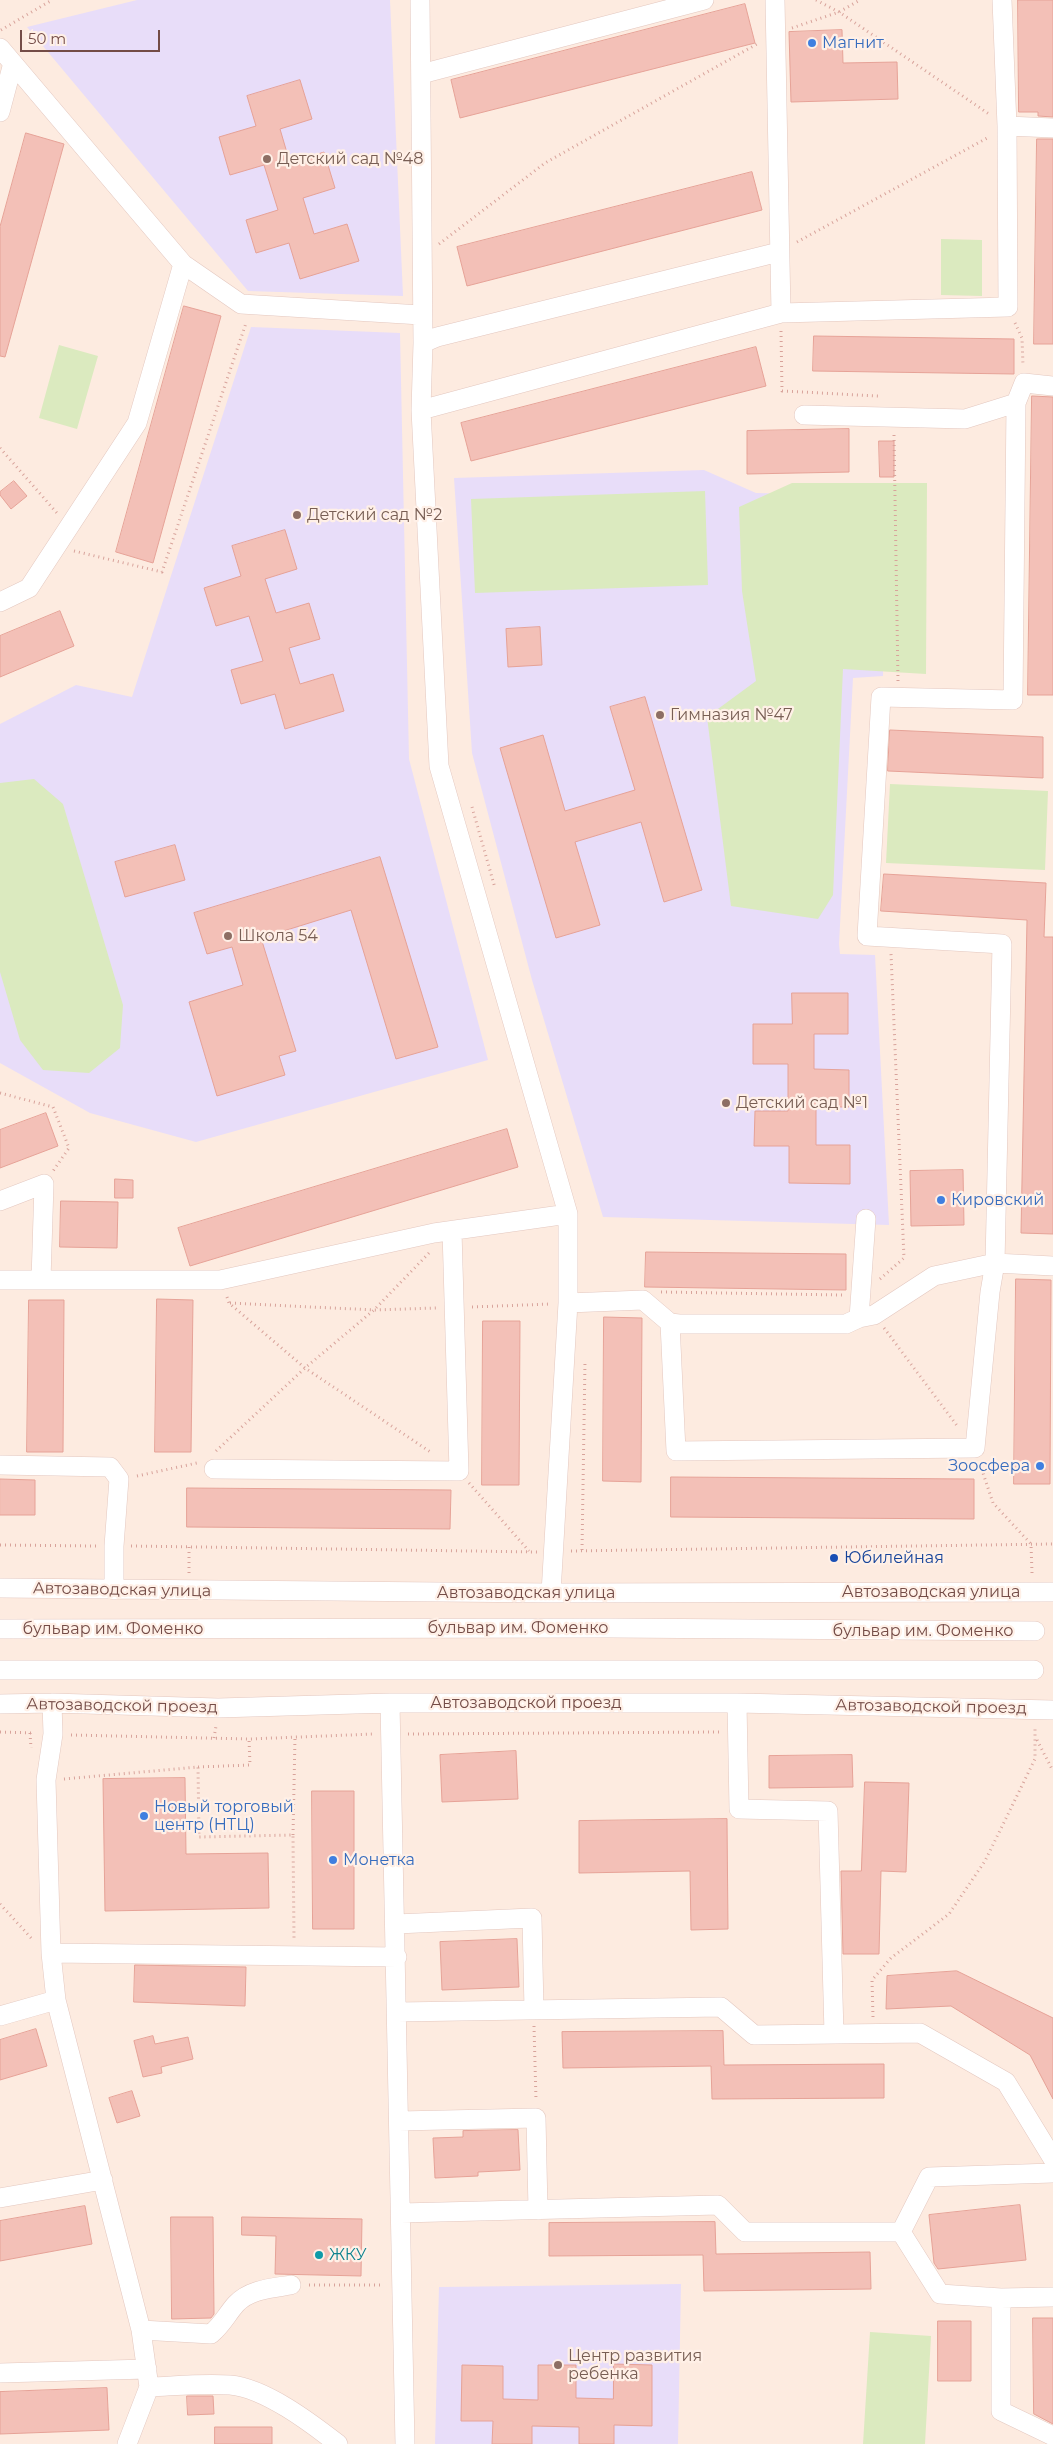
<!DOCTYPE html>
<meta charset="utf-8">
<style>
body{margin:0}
#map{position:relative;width:1053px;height:2444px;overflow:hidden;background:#fdebe0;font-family:Montserrat,sans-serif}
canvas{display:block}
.scale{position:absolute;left:20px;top:30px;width:140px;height:22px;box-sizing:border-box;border:2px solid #744c47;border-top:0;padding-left:6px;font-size:15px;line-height:18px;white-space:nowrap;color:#744c47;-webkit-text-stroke:4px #fff0e7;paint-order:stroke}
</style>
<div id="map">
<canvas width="1053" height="2444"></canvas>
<div class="scale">50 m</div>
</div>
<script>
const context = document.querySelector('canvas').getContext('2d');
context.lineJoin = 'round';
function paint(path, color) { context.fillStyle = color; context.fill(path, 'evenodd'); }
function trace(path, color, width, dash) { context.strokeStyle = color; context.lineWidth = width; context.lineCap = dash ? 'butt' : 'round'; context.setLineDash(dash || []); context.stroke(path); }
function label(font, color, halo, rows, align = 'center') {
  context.font = font + ' Montserrat,sans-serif'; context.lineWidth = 4.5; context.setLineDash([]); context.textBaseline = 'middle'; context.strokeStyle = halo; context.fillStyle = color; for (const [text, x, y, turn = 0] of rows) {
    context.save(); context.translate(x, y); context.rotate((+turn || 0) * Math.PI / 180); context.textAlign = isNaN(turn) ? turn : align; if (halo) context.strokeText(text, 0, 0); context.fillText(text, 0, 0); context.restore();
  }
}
const education = new Path2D(`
 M137 0H390L403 296 248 291 27 27Z
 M251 327 400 333 409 759 488 1060 196 1142 90 1113 0 1063V724L76 685 132 697Z
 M704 470 756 493 886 496 883 676 853 678 839 944 840 954 875 955 889 1225 603 1217 532 980 472 753 454 478Z
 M681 2284 678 2444H435L439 2287Z`);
const green = new Path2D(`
 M941 239 982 240V296L941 295Z
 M59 345 98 356 77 429 39 418Z
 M792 483H927L926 674 843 669 833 895 818 919 731 906 707 717 756 681 742 591 739 507Z
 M705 491 708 585 475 593 471 499Z
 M34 779 63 804 123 1005 120 1048 89 1073 43 1070 20 1040 0 972V783Z
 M890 784 1048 791 1045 870 886 863Z
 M870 2332 931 2336 925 2444H863Z`);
const building = new Path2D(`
 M1018 0H1053V117L1038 116V112H1019Z
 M745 4 755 43 460 118 451 80Z
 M842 30 843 63 897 62 898 99 791 102 789 32Z
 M300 80 312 119 280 129 290 163 324 152 335 188 303 198 314 234 347 224 359 261 300 279 289 243 256 253 246 220 278 210 264 165 230 175 219 137 256 126 247 96Z
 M26 133 64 144 5 357 0 356V227Z
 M1037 139H1053V344H1034Z
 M752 172 762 210 467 286 457 247Z
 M184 306 221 316 153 563 116 552Z
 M814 336 1014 339V374L813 371Z
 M756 347 766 386 471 461 461 423Z
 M1032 396 1053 397V695H1028Z
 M849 429V472L747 474V431Z
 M879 441H894V477H880Z
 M14 481 27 496 11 509 0 495V492Z
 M285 530 297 569 265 579 276 613 309 603 320 639 289 648 300 684 333 674 344 711 285 729 275 694 241 704 231 670 263 661 249 616 216 626 204 588 241 576 232 546Z
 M60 611 74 646 0 677V636Z
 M540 627 542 665 508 667 506 629Z
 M645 697 702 890 664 902 641 822 575 842 600 925 556 938 500 748 543 735 565 811 635 790 610 707Z
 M890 730 1043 737V778L888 771Z
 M175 845 185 880 125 897 115 862Z
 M380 857 438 1047 396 1059 351 910 261 938 296 1051 279 1056 285 1075 217 1096 189 1002 243 985 232 947 207 954 194 913Z
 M884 874 1046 883 1044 937H1053V1234L1021 1233 1027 920 881 911Z
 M792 993H848V1034H814V1069L849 1070V1107H816V1145H850V1184L789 1183V1146H754L755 1111H788V1064H753V1024H792Z
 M46 1113 58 1146 0 1168V1130Z
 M507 1129 518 1167 190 1266 178 1228Z
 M963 1170 964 1225 911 1226 910 1171Z
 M115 1179 133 1180V1198H115Z
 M61 1201 118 1202 117 1248 60 1247Z
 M646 1252 846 1254V1290L645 1287Z
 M1016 1279 1051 1280 1050 1484H1014Z
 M157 1299 193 1300 191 1452H155Z
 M29 1300H64L63 1452H27Z
 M604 1317 642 1318 641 1482 603 1481Z
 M483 1321H520L519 1485H482Z
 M671 1477 974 1479V1519L671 1517Z
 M0 1479 35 1480V1515H0Z
 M187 1488 451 1490 450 1529 187 1527Z
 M516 1751 518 1799 442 1802 440 1755Z
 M852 1755 853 1787 769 1788V1756Z
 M185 1778 186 1854 268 1853 269 1908 105 1911 103 1779Z
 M865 1782 909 1783 906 1872 881 1871 879 1954H843L841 1871H861Z
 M312 1791H354V1929H313Z
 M727 1819 728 1929 691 1930 690 1871 579 1873V1821Z
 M517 1939 519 1987 442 1990 440 1942Z
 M135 1965 246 1967 245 2006 134 2002Z
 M957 1971 1053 2018V2099L1030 2055 951 2006 886 2009 887 1976Z
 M36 2029 47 2066 0 2080V2040Z
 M723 2031 724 2065 884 2064V2098L712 2099 711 2066 563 2068 562 2032Z
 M153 2036 155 2044 188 2037 193 2059 161 2067 162 2073 143 2077 134 2041Z
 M132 2091 140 2116 117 2123 109 2098Z
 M518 2130 520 2170 478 2172V2176L435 2178 433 2138 463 2137V2131Z
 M1020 2205 1026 2260 938 2269 934 2263 929 2215Z
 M85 2206 92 2244 0 2261V2221Z
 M171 2217H213L214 2314 211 2318 172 2319Z
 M242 2217 362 2219 361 2276 275 2274 276 2236 242 2235Z
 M715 2222 716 2254 870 2252 871 2289 704 2291 703 2255 549 2256V2223Z
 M1033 2318H1053V2424L1034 2414Z
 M938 2321H971V2381H938Z
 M614 2364 652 2365V2426L614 2425V2444H579V2427L532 2426V2444H492L493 2421H461L462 2365 503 2366V2399L538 2400V2365H576V2398L613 2399Z
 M107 2388 109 2430 0 2434V2392Z
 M187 2396H213L214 2414 188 2415Z
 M215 2427H272V2444H215Z`);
const path = new Path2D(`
 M816 0 839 12 989 114
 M792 28 839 12 860 0
 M1 30 52 0
 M797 242 989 137
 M439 244 545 163 757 44
 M1015 323 1022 338 1023 365
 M781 331 782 391 878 396
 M894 435 898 681
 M0 448 57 513
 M74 551 162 572 246 323
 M472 807 495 888
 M0 1093 53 1107 69 1148 53 1171
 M880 1279 904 1258 891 954
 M661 1292 842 1295
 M227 1297 229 1303 305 1368 432 1453
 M230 1303 374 1310 436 1308
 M472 1307 551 1304
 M884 1328 958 1427
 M216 1451 305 1368 374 1310 429 1253
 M980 1464 993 1503 1031 1544 1032 1573
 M137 1476 197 1463
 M469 1483 529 1551
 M0 1545 97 1546
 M131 1546 537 1552
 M189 1547V1573
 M582 1550 585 1361
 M571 1551 1053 1544
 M0 1732 34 1733
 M30 1733 31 1748
 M408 1734 719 1732
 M71 1735 249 1739 374 1734
 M214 1738 216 1726
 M1037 1740 1053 1771
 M198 1767 250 1765 249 1739
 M64 1779 198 1767 199 1837 293 1835 294 1939
 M293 1835 295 1737
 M0 1904 33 1940
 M873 2017 872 1980 891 1958 949 1914 985 1861 1035 1759V1727
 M534 2026 536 2100
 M309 2285H383`);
const minor = new Path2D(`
 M420 0 423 343 421 410 439 766 568 1214V1303L551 1593
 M775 0 781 313 1008 307 1007 126 1002 0
 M0 48 183 264 241 304 421 315
 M421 74 704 0
 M0 112 13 63
 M1007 126 1053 128
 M423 343 437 337 779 252
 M1053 386 1024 383 1016 403 1013 700 881 697 867 936 1002 944 995 1263 1053 1266
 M421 410 781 313
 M804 415 965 419 1016 403
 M0 602 29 588 137 423 183 264
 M0 1201 44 1184 41 1280
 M0 1280H220L434 1233 568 1214
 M568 1303 643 1300 670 1323 679 1324H846L859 1318 874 1315 934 1276 995 1263 990 1292 975 1448 676 1451 670 1323
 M859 1318 866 1219
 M0 1465 110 1467 119 1479 114 1546V1590
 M214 1469 459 1471 452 1231
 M0 1588 551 1593 1053 1592
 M0 1629 610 1628 1035 1631
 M0 1670H1034
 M52 1703 53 1734 46 1780 51 1953 56 2000 141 2330 149 2387 127 2444
 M390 1703 405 2444
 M737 1703 739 1809 828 1811 834 2034
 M0 1704 52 1703 218 1708 390 1703H737L1053 1710
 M396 1924 532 1918 534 2010
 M51 1953 397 1957
 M398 2012 721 2007 754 2035 920 2033 1006 2082 1053 2159
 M0 2016 56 2000
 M399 2121 536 2118 538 2210
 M0 2198 103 2180
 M401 2213 718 2205 745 2232H901L940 2294 1001 2298 1053 2297
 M901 2232 929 2177 1053 2173
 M1001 2298V2411L1053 2436
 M141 2330 211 2334C223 2324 227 2314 236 2304 250 2289 273 2288 291 2285
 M0 2373 147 2369
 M149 2387C175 2386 203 2383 230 2385 265 2388 311 2423 338 2444`);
const markers = [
 [812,43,5,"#3f7fe0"],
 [267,159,5,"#8d6e63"],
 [297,515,5,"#8d6e63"],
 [660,715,5,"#8d6e63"],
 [228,936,5,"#8d6e63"],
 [726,1103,5,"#8d6e63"],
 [941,1200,5,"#3f7fe0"],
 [1040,1466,5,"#3f7fe0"],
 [834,1558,5,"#1a4fb4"],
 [144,1816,5,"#3f7fe0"],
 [333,1860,5,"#3f7fe0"],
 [319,2255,5,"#0f9aa8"],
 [558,2365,5,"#8d6e63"]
];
const shopNames = [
 ["Магнит",822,43],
 ["Кировский",951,1200],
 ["Зоосфера",1030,1466,"right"],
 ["Новый торговый",154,1807],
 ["центр (НТЦ)",154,1825],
 ["Монетка",343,1860]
];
const educationNames = [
 ["Детский сад №48",277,159],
 ["Детский сад №2",307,515],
 ["Гимназия №47",670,715],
 ["Школа 54",238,936],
 ["Детский сад №1",736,1103],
 ["Центр развития",568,2356],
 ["ребенка",568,2374]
];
const transitNames = [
 ["Юбилейная",844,1558]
];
const streetNames = [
 ["Автозаводская улица",122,1590,1],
 ["Автозаводская улица",931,1592],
 ["Автозаводская улица",526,1593],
 ["бульвар им. Фоменко",518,1628],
 ["бульвар им. Фоменко",113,1629],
 ["бульвар им. Фоменко",923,1631],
 ["Автозаводской проезд",526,1703],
 ["Автозаводской проезд",122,1706,1],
 ["Автозаводской проезд",931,1707,1]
];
const cultureNames = [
 ["ЖКУ",329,2255]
];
paint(education, '#e8ddf9');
paint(green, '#dbeabf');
paint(building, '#f3c0b7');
trace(building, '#e6a297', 1);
trace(minor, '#e3c7bf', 20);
trace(path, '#d8a39b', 3, [1, 4]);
trace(minor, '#fff', 19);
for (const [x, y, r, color] of markers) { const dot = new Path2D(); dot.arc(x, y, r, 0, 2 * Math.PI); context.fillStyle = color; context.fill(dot); trace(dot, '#fff0e7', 2); }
label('16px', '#366cbe', '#fff0e7', shopNames, 'left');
label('16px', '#785e54', '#fff0e7', educationNames, 'left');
label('16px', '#164399', '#fff0e7', transitNames, 'left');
label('16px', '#744c47', '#fff0e7', streetNames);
label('16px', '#0d838f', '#fff0e7', cultureNames, 'left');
</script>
